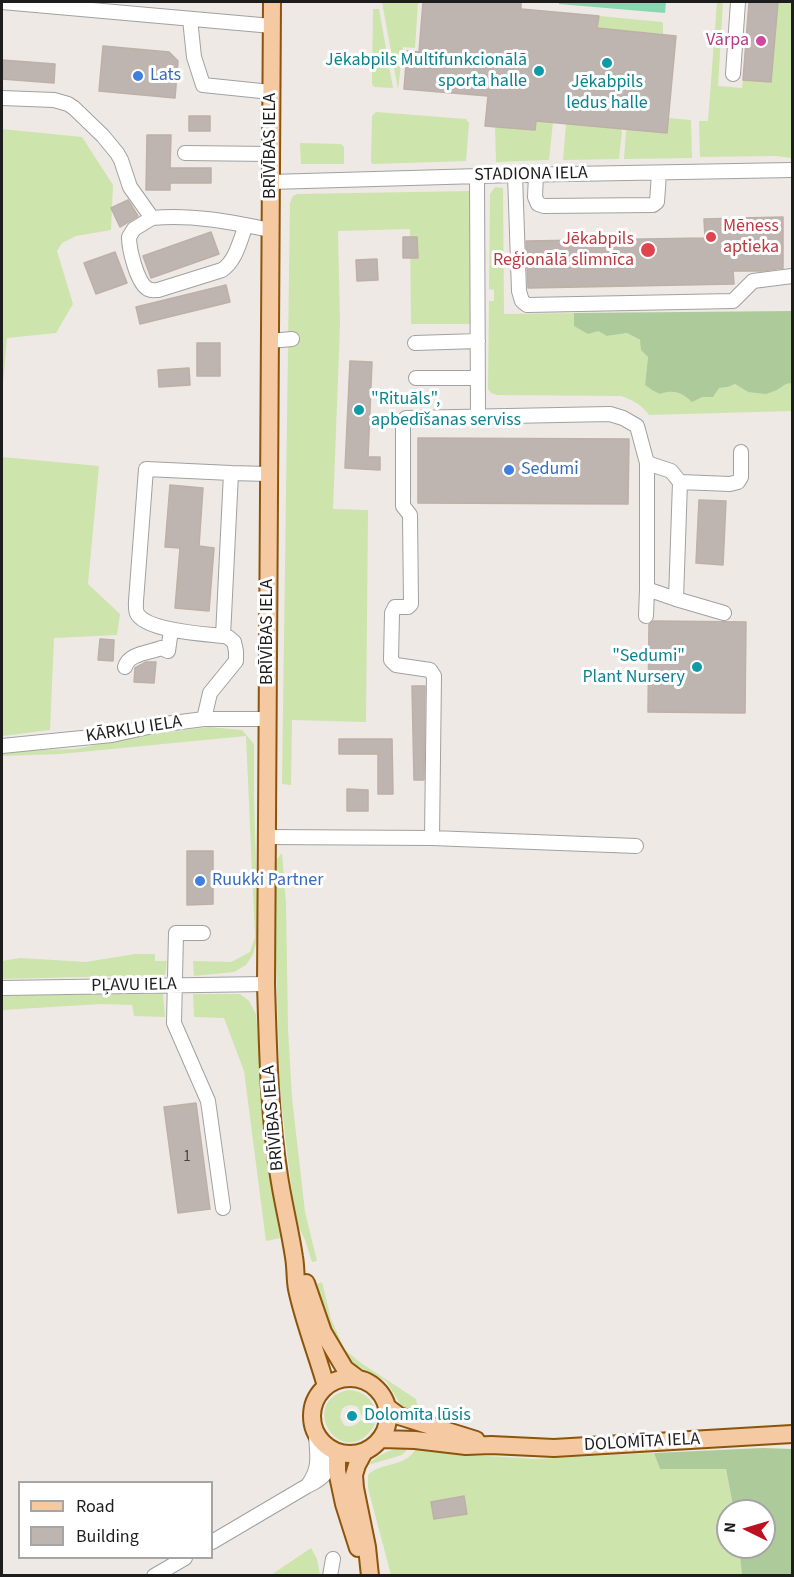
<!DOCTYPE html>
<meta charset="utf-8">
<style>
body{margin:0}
#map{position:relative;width:794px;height:1577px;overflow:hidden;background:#eee9e4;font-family:"Source Sans 3",sans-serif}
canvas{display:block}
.frame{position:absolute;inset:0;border:3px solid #1d1d1d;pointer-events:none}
.legend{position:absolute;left:18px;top:1481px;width:195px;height:78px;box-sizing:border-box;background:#fff;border:2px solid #a5a5a5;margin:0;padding:8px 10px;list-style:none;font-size:18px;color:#1d1d1d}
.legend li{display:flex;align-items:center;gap:12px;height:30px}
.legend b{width:30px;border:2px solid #a5a5a5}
.north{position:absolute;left:716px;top:1499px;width:60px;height:60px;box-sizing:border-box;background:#fff;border:2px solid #a5a5a5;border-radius:50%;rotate:275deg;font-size:16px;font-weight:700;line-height:24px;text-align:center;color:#1d1d1d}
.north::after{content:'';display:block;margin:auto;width:21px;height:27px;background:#bc0f1f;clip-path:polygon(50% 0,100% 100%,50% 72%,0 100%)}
</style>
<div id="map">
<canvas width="794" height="1577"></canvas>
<div class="frame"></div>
<ul class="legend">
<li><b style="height:8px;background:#f5c9a2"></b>Road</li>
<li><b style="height:16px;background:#beb5b1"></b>Building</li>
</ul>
<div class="north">N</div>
</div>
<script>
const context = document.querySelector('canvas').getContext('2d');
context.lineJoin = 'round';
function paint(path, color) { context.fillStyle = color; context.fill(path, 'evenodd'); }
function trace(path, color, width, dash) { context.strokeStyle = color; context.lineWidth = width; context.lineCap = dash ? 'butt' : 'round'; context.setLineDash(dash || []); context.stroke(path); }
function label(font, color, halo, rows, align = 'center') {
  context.font = font + ' "Source Sans 3",sans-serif'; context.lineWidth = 6; context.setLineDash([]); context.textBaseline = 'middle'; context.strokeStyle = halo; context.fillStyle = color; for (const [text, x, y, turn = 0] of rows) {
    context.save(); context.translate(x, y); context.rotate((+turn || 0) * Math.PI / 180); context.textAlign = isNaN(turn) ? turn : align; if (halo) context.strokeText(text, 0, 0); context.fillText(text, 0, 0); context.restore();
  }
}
const grass = new Path2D(`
 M382 2H418L415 48 403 47 398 89Z
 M717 2H723L718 86 742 88 743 80 771 82 778 2H792V158L776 156 700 157 699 121H708Z
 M373 9H379L393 88 374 87 372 84Z
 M599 16 662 22 663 23V34L597 28Z
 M376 112 466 119 469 123 466 161 373 164 371 162 372 116Z
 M668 118 691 120 692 158 624 159 626 130Z
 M536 121 553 122 549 160 496 162 495 127 535 130Z
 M566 123 620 128 622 132 619 159 563 160Z
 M2 129 82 137 113 185 111 230 76 236 62 243 57 251 73 304 56 333 7 338 2 396Z
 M300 143 341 144 344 147V164H301Z
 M495 187 503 188 504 314 574 313V326L598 331 608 336 627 333 641 341 648 357 645 385 652 390 667 391 702 397 719 388 728 387 735 384 748 392 777 390 786 384 792 383V411L649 415C642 405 633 400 621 396L497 395 491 393 488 389 489 301H494V290L489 289 490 194Z
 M472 191 473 324H411L410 229 338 231 340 325 333 509 368 510 366 722 292 720 291 785 282 784 290 203 293 196 297 194Z
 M2 457 99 466 88 584 120 614 117 635 54 638 50 730 2 736Z
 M209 727 242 730 254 744V798L258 931 257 940 253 954 246 965 234 972 194 976 193 961 231 962 250 952 255 937 246 736 60 754 2 756V754L37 750 75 749 153 734Z
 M282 853 286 904 288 1029 292 1098 305 1212 317 1261 312 1262 305 1240 299 1228 293 1200 286 1144 280 1089 276 963 275 866 277 859Z
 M135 954H155V961H167L165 975 2 979V961L20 958 86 962Z
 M163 994 165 1017 134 1016 132 1005 101 1004 2 1010V995Z
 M193 994H240L249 1001 256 1014 267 1154 280 1238 266 1241 244 1071 224 1018 194 1017Z
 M322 1282 331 1319 345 1350 361 1363 416 1399 417 1404 415 1416 404 1410 386 1381 352 1363 343 1355 327 1320 317 1284Z
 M348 1390C365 1391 376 1401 376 1418L362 1416 358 1407C351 1404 347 1404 342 1409L340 1417 344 1425C351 1428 356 1425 361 1420L375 1424C345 1476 294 1403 348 1390Z
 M407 1446 406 1451 402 1455 368 1465C377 1454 393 1449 407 1446Z
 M416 1449 470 1455 535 1459 654 1453 660 1469H726L734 1511H728V1547H739L742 1575H391L368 1488V1475C382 1461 403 1469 416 1449ZM464 1496 467 1514 434 1519 431 1502Z
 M311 1548 317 1559 320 1575H271Z`);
const forest = new Path2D(`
 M792 311V383L786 384 777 390 766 394 748 392 735 384 728 387 719 388 713 397H702L692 402C683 393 673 389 660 394L652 390 645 385 648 357 641 350 640 340 627 333 607 336 598 331 588 334 574 326V313Z
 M763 1448 792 1449V1575H742L739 1547H764V1511H734L726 1469H660L654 1453Z`);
const pitch = new Path2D(`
 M559 2H666L665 13 559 4Z`);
const building = new Path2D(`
 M423 2H521V9L599 16 597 28 676 36 667 133 536 121 535 130 485 126 488 96 404 89 407 51 419 52Z
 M749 2H778L771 82 743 80Z
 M103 46 169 52 178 61 175 98 99 91Z
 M2 60 55 64 54 83 2 79Z
 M189 116H210V131H189Z
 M147 135H171L170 168H211V183H170V190H146Z
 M128 200 138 216 120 227 111 208Z
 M783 217V268L762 271H733L734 284 528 288 526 241 705 238 704 219Z
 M211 232 219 254 151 278 143 256Z
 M403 237H417L418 258H403Z
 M115 252 127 283 96 294 84 263Z
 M377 259 378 280 357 281 356 260Z
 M226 285 230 302 140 324 136 307Z
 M197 343H220V376H197Z
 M350 361 372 362 368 457H380V470L345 468Z
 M189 368 190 385 159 387 158 370Z
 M418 438 629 439 628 504 418 503Z
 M170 485 203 488 199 546 214 548 209 611 175 608 180 548 165 547Z
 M699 500 726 501 723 565 696 563Z
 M653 621 746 622 745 713 648 712 649 624Z
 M100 639 114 640 113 661 98 660Z
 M146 662H156L154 683 134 682 135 668Z
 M412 686H425L424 780H414Z
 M339 739H392L393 794H378V754H339Z
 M347 789 368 790V811H347Z
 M187 851H213V904L187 905Z
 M196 1103 210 1209 178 1213 164 1107Z
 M464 1496 467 1514 434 1519 431 1502Z`);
const minor = new Path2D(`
 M2 2 272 26
 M190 19 194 57 203 85 271 92
 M733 74 738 2
 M2 98 54 100 68 104 74 108 103 136 117 153 121 160 130 187 152 218C191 214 232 222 270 230
 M185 153 270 154
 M515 175 519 291 522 301 527 305 733 301 753 281 792 276
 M536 175 535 197 538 204 544 206 653 205 657 202 659 173
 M477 177 478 416
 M270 182 515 175 792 170
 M152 218 134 229 129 237C129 249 137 283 148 289 152 291 155 290 158 290L222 270C236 261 240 240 246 225
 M270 341 292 339
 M415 343 478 341
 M416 378H478
 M231 473 268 474
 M680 482 730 484 738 482 741 477V452
 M647 589 676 599 724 613
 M646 616 647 589V463
 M125 667C129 653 149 653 161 648L168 651 171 630
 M204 719 210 693 236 661V651L234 642 228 637 223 636C203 634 150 631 138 615 135 611 136 605 136 601L146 469 231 473 223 636
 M2 746 112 735 157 725 204 719H267
 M267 837 432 838 434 676 430 670 396 665 391 660 392 613 395 607H408L411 604 410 515 403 506V421L406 418 610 414 623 418 637 426 647 463 671 471 680 482 676 599
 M432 838 636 846
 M203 933H176L174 1023 208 1101 223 1208
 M2 988 266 984
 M308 1485C321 1467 317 1456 316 1435
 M212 1542 307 1486C328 1477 329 1470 330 1449
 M154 1576 185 1558
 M330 1576 333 1559`);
const major = new Path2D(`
 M272 2 266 984C268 1048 269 1113 279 1176 283 1203 290 1230 294 1257 296 1268 295 1279 297 1289 304 1322 317 1354 326 1386
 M306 1283 323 1332 345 1369 357 1378
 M312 1416a38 38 0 1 1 76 0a38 38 0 1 1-76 0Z
 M387 1407 399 1416 476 1440
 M381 1439 415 1440 466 1446 491 1445 554 1448 792 1434
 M364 1452 357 1465 354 1475 355 1488 367 1547 370 1576
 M337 1453V1471L344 1504 358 1548`);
const markers = [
 [761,41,6,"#d1479c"],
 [607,63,6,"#0f9aa8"],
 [539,71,6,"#0f9aa8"],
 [138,76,6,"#3f7fe0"],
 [711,237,6,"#e0444e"],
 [648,250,8,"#e0444e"],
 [359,410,6,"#0f9aa8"],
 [509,470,6,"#3f7fe0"],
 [697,667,6,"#0f9aa8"],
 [200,881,6,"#3f7fe0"],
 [352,1416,6,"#0f9aa8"]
];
const numberNames = [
 ["1",187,1158]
];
const hotelNames = [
 ["Vārpa",749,41]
];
const cultureNames = [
 ["Jēkabpils Multifunkcionālā",527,61],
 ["sporta halle",527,82],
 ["Jēkabpils",607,83,"center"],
 ["ledus halle",607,104,"center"],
 ["\"Rituāls\",",371,400,"left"],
 ["apbedīšanas serviss",371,421,"left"],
 ["\"Sedumi\"",685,657],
 ["Plant Nursery",685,678],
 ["Dolomīta lūsis",364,1416,"left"]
];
const shopNames = [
 ["Lats",150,76],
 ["Sedumi",521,470],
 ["Ruukki Partner",212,881]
];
const streetNames = [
 ["BRĪVĪBAS IELA",271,146,-90],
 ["STADIONA IELA",531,175,-1],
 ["BRĪVĪBAS IELA",268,632,-90],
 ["KĀRKLU IELA",134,730,-9],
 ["PĻAVU IELA",134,986,-1],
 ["BRĪVĪBAS IELA",274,1118,-95],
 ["DOLOMĪTA IELA",642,1443,-3]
];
const healthNames = [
 ["Mēness",723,227],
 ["aptieka",723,248],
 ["Jēkabpils",634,240,"right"],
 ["Reģionālā slimnīca",634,261,"right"]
];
paint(grass, '#cde4ad');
paint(forest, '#adca9b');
paint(pitch, '#87d7b1');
paint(building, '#beb5b1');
trace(building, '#beafa7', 1.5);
trace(minor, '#a1a1a1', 16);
trace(major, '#8c550b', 20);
trace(minor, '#fff', 14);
trace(major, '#f5c9a2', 16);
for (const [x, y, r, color] of markers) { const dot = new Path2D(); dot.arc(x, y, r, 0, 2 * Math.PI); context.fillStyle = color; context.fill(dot); trace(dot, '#fff', 2); }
label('15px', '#454342', null, numberNames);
label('18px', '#b23c85', '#fff', hotelNames, 'right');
label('18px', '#0d838f', '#fff', cultureNames, 'right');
label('18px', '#366cbe', '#fff', shopNames, 'left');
label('18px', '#1d1d1d', '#fff', streetNames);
label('18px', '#be3a42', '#fff', healthNames, 'left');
</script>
